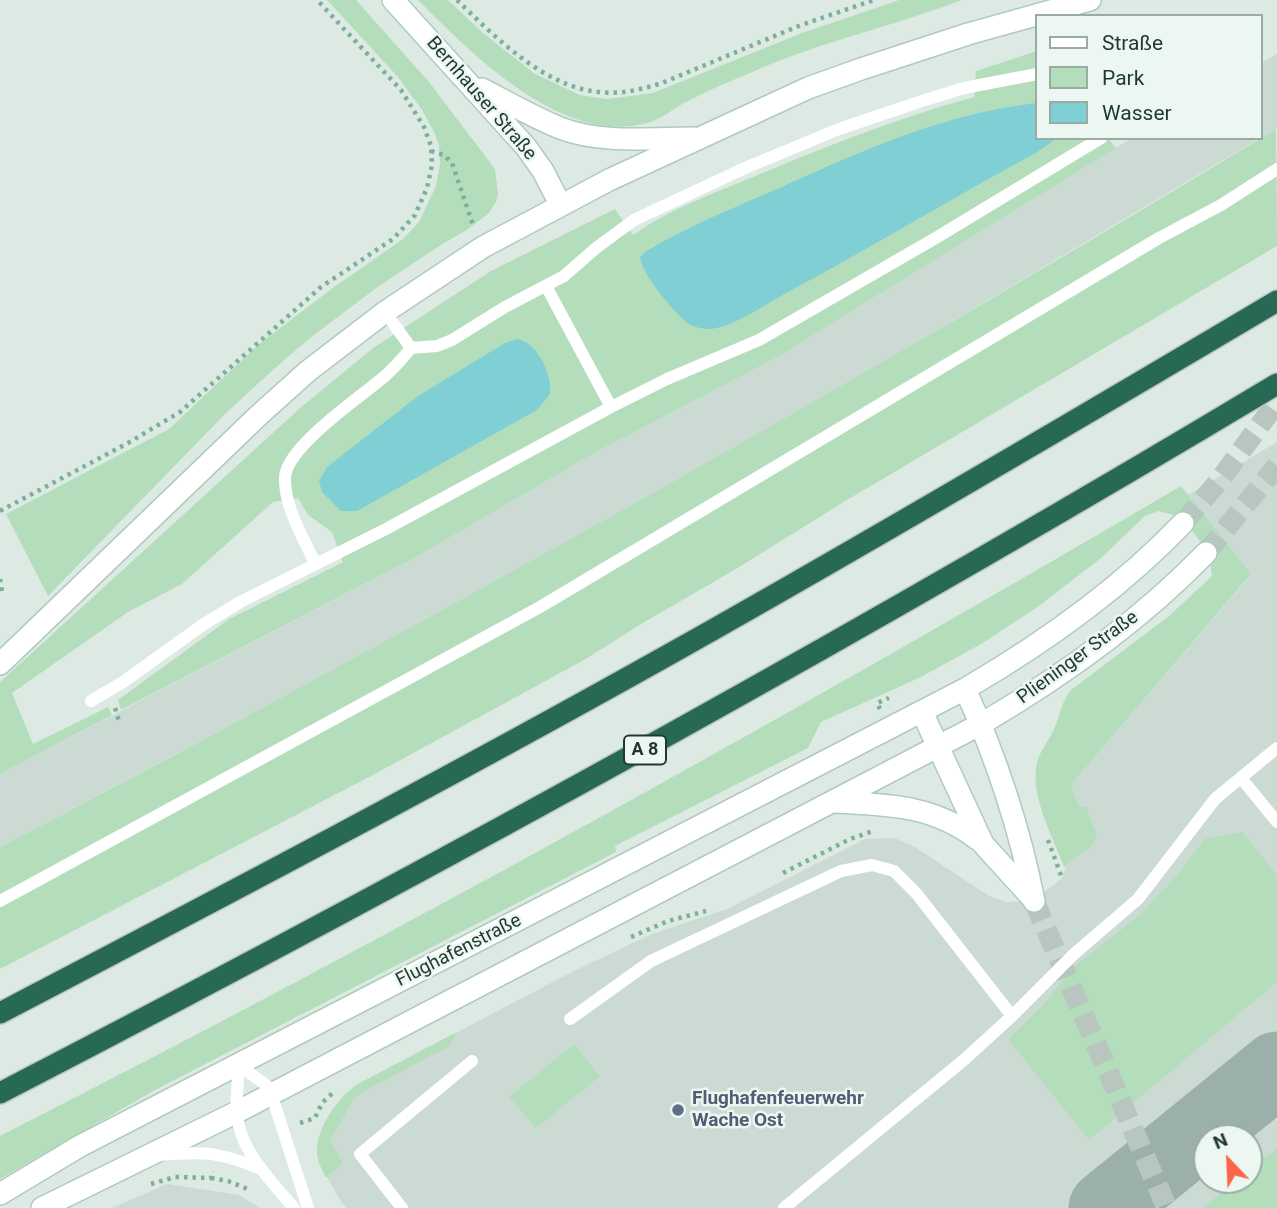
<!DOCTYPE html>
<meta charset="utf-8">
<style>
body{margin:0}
#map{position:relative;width:1277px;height:1208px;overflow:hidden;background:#ddeae3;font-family:Roboto,sans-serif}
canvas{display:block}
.legend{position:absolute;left:1035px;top:14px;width:228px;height:126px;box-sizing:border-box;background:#edf7f1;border:2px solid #9aaba4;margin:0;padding:9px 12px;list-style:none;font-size:21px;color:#1e3a30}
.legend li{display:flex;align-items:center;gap:14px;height:35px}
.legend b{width:35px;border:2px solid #9aaba4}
.north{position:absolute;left:1193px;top:1124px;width:70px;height:70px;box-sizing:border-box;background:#edf7f1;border:2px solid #9aaba4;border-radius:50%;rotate:337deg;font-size:19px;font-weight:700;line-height:28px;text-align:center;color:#1e3a30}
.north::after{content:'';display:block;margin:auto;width:24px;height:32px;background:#fc6549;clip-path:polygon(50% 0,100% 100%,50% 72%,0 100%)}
</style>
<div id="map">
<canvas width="1277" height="1208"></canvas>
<ul class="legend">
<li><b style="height:9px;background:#fff"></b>Straße</li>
<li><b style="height:19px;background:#b4debb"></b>Park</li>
<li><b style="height:19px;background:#80cfd4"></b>Wasser</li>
</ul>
<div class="north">N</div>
</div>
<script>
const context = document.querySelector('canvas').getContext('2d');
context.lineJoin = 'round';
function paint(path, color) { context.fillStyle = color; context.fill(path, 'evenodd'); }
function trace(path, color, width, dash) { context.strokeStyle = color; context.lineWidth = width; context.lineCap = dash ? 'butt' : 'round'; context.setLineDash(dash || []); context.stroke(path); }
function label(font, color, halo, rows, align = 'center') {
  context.font = font + ' Roboto,sans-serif'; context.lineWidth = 5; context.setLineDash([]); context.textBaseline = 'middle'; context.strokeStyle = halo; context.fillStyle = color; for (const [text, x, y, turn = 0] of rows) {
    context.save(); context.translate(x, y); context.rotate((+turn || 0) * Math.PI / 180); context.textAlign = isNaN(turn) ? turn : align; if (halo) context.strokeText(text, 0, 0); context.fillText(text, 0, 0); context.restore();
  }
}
const built = new Path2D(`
 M1277 54V128L1261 138V63Z
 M1132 138H1260L820 400 672 484 342 666 0 847V774L420 555 596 452 776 358Z
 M1277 442V1208H346L340 1200 318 1161 317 1148 321 1131 331 1112 343 1096 356 1085 572 972 652 934 727 909 865 839 895 838 915 847 989 896 1006 902 1034 901 1062 878 1072 850 1071 785 1251 575 1188 495ZM1207 1138H1249V1180H1207Z
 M167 1184 239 1195 260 1208H112Z`);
const green = new Path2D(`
 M327 0H356L429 82 495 169 498 194 496 202 488 214 465 231 441 245 379 286 310 338 274 369 227 412 48 596 6 514 169 429 258 345 330 290 403 239 419 222 436 186 440 164 439 145 435 134 422 110 398 77Z
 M418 0H448L483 33 535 74 580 95 607 99 653 93 802 33 899 0H962C899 24 833 39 771 64 743 76 715 87 688 101 674 108 662 119 647 123 562 146 472 54 418 0Z
 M1037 51V138H1108L1116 148 776 358 596 452 420 555 121 710 118 700 229 619 343 562 332 532 308 515 298 498 273 502 182 584 128 612 12 693 33 744 108 707 112 715 0 774V682L299 409 373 348 491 271 615 209 633 235C668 210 709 195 748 179 822 148 897 118 974 97L976 71Z
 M1276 129 1277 246 847 500 736 569 641 624 584 660 371 776 0 969V847C433 621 859 382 1276 129Z
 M1181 486 1251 574 1071 785 1079 807H1086L1097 836 1094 844 1064 867C1053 837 1029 794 1037 763 1040 750 1049 741 1054 729 1060 716 1061 702 1071 690L1169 616 1212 576 1209 554 1189 526 1174 515 1158 511 1145 516 1101 558 1039 606 981 644 921 677 821 722 808 748 615 846 616 852 155 1090 0 1179V1136C401 932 794 713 1181 486Z
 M1242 832 1277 875V982L1089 1140 1008 1039 1044 1004 1075 966 1141 914 1174 879 1205 839Z
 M455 1033 456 1035 448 1047 362 1092 353 1100 330 1141 343 1163 326 1178C324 1173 320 1167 319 1162 310 1134 336 1101 356 1085Z
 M574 1044 600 1076 536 1128 509 1097Z
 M1277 1148V1208H1203L1237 1180H1249V1171Z`);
const water = new Path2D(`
 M1037 103V138H1057L1036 153C952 198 871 248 786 293 766 304 732 328 710 329 701 329 692 327 685 321 673 311 641 273 640 257L645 252C686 227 731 209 775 190 859 152 944 113 1037 103Z
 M517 339C538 343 552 374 550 394L537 410 357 511H341L322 492 319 481 327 467 418 396 505 343Z`);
const taxiway = new Path2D(`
 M1106 1208 1277 1069`);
const secondaryTunnel = new Path2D(`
 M1183 523 1219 481 1277 402
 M1206 553 1277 466
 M1034 901 1167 1208`);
const path = new Path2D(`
 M457 0C495 37 544 87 599 92 621 95 642 89 662 83L801 25 874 0
 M431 151 444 155 452 163 473 225
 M0 511 128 443 180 412 321 287 393 239 415 215 427 188 432 165 431 146 424 127 401 90 317 0
 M0 579 2 591 0 592
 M115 708 119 721
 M880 709 877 703 889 698
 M1048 840 1062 878
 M783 873 850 839 873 831
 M631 937 668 921 706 911
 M300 1123 315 1118 322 1103 335 1091
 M211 1178 228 1181 250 1190
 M151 1184 175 1177 211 1178 212 1171`);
const lane = new Path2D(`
 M546 286 611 407
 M385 312 411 348
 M315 563C303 537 284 507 285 477 287 446 361 397 385 376 395 367 403 358 411 348L437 346 452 340 505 307 564 276 596 248 634 220 745 168 839 129 922 101 964 88 1037 74
 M91 701 123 682 204 624 242 601 386 529 611 407 667 379 759 340 934 239 1101 138
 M1241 778 1277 822
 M0 901 540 607 1159 238 1221 205 1277 169
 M570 1019 651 961 841 871 872 865 894 871 916 893 1012 1016
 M239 1065 266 1085 270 1090 308 1208
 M239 1065C238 1085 234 1106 239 1126 246 1157 274 1184 294 1208
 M160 1155C204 1151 220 1152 261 1169
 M402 1208 360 1154 472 1061
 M784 1208 965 1059 1012 1016 1074 954 1138 899 1215 799 1277 748`);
const secondary = new Path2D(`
 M393 0 526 147 543 171 560 204
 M482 89C507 102 533 117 560 128 602 144 650 138 694 138
 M0 664 259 415 308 371 385 312 483 247 609 180 808 88 861 69 968 34 1090 0
 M965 689C997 759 1019 825 1034 901
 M922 712 983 844 1034 900
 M835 802C889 805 933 805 977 839
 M0 1194 80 1146 965 689C1044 643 1120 589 1183 523
 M42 1208 237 1112 981 724C1063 676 1140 621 1206 553`);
const highway = new Path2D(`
 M0 1013C222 897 443 781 661 659 868 543 1073 422 1277 301
 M0 1093C433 869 859 635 1277 384`);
const markers = [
 [678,1110,7,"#5c6f8a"]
];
const shields = [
 [645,750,42]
];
const shieldNames = [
 ["A 8",645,750]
];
const streetNames = [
 ["Bernhauser Straße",481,99,49],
 ["Plieninger Straße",1078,658,-36],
 ["Flughafenstraße",459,951,-27]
];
const serviceNames = [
 ["Flughafenfeuerwehr",692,1099],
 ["Wache Ost",692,1121]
];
paint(built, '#cbdad2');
paint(green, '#b4debb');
paint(water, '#80cfd4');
trace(taxiway, '#9ab0a8', 75);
trace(secondaryTunnel, '#b7c7bf', 21, [21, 10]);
trace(secondary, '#afcbbe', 24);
trace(highway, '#bcc4c1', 24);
trace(path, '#7bb09b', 4.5, [3.5, 5]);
trace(lane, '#fff', 12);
trace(secondary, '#fff', 21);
trace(highway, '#286955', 21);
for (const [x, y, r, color] of markers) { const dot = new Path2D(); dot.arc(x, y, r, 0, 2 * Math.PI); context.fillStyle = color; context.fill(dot); trace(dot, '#edf7f1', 2.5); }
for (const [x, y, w] of shields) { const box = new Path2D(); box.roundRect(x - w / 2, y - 14.5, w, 29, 5); context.fillStyle = '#edf7f1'; context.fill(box); trace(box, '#1e3a30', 2); }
label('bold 18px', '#1e3a30', null, shieldNames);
label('19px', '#1e3a30', '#edf7f1', streetNames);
label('bold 19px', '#4e5e75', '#edf7f1', serviceNames, 'left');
</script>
